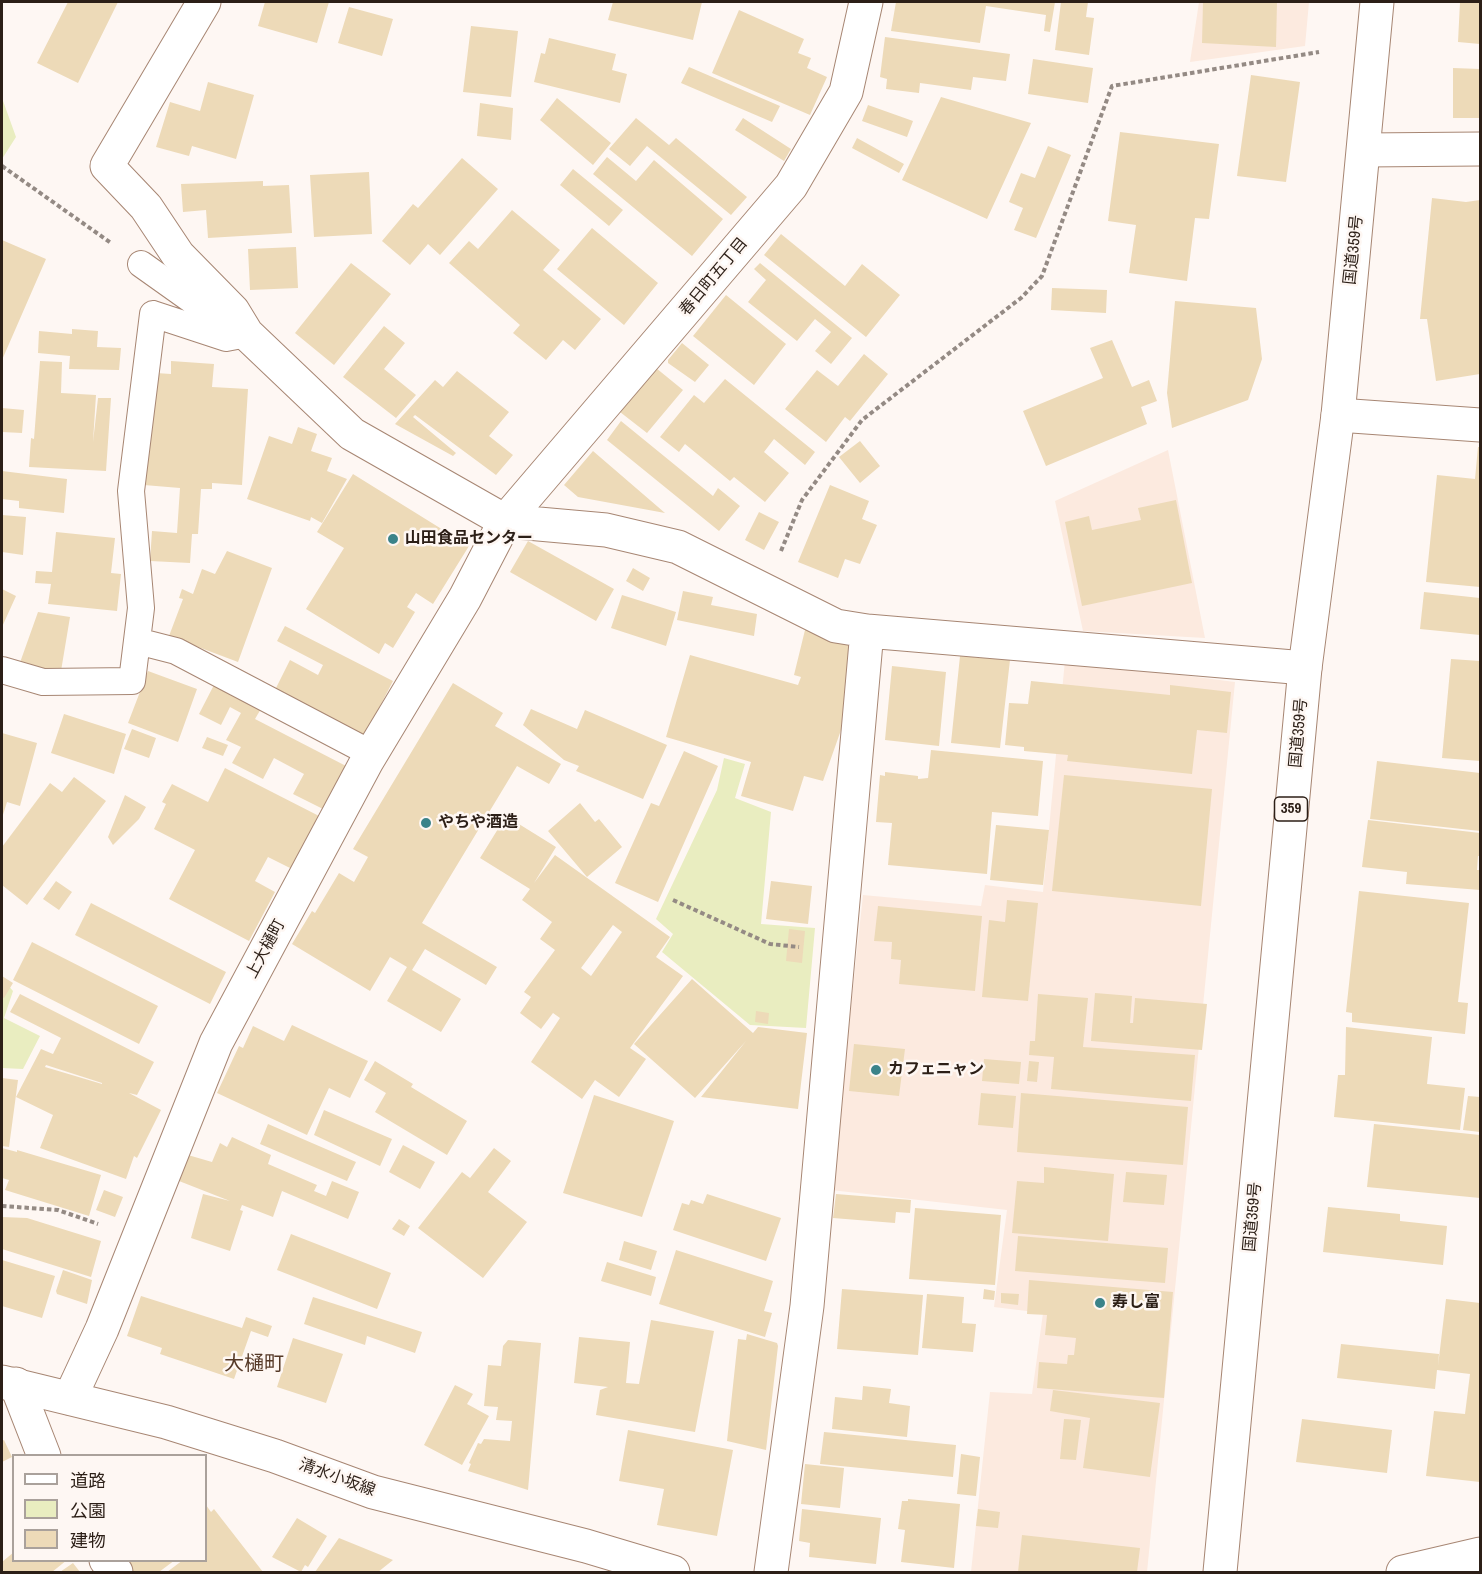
<!DOCTYPE html>
<meta charset="utf-8">
<style>
body{margin:0}
#map{position:relative;width:1482px;height:1574px;overflow:hidden;background:#fef7f3;font-family:"Archivo Narrow","Noto Sans JP",sans-serif}
canvas{display:block}
.frame{position:absolute;inset:0;border:3px solid #2c1f17;pointer-events:none}
.legend{position:absolute;left:12px;top:1454px;width:195px;height:108px;box-sizing:border-box;background:#fef7f3;border:2px solid #aaa19b;margin:0;padding:8px 10px;list-style:none;font-size:18px;color:#2c1f17}
.legend li{display:flex;align-items:center;gap:12px;height:30px}
.legend b{width:30px;border:2px solid #aaa19b}
</style>
<div id="map">
<canvas width="1482" height="1574"></canvas>
<div class="frame"></div>
<ul class="legend">
<li><b style="height:8px;background:#fff"></b>道路</li>
<li><b style="height:16px;background:#e9edc0"></b>公園</li>
<li><b style="height:16px;background:#eddab8"></b>建物</li>
</ul>
</div>
<script>
const context = document.querySelector('canvas').getContext('2d');
context.lineJoin = 'round';
function paint(path, color) { context.fillStyle = color; context.fill(path, 'evenodd'); }
function trace(path, color, width, dash) { context.strokeStyle = color; context.lineWidth = width; context.lineCap = dash ? 'butt' : 'round'; context.setLineDash(dash || []); context.stroke(path); }
function label(font, color, halo, rows, align = 'center') {
  context.font = font + ' "Archivo Narrow","Noto Sans JP",sans-serif'; context.lineWidth = 5; context.setLineDash([]); context.textBaseline = 'middle'; context.strokeStyle = halo; context.fillStyle = color; for (const [text, x, y, turn = 0] of rows) {
    context.save(); context.translate(x, y); context.rotate((+turn || 0) * Math.PI / 180); context.textAlign = isNaN(turn) ? turn : align; if (halo) context.strokeText(text, 0, 0); context.fillText(text, 0, 0); context.restore();
  }
}
const built = new Path2D(`
 M1199 2H1309L1305 46 1190 62Z
 M1168 450 1205 638 1083 631 1055 501Z
 M1065 660 1235 682 1147 1572H971L990 1392 1032 1394 1043 1313 994 1307 1007 1210 831 1190 863 895 981 906 985 885 1043 892Z`);
const green = new Path2D(`
 M2 98 16 137 2 159Z
 M724 758 745 764 735 798 771 812 761 924 815 928 806 1028 750 1025 662 952 673 934 656 919 717 790Z
 M2 978 13 991 4 1018 40 1036 23 1069 2 1068Z`);
const building = new Path2D(`
 M68 2H118L78 83 37 63Z
 M265 2H329L317 43 258 26Z
 M613 2H702L693 40 608 20Z
 M896 2H1055L1050 32 1044 31 1046 15 986 6 980 43 891 31Z
 M1061 2H1088L1086 17 1094 18 1089 55 1055 50Z
 M1203 2H1277L1276 47 1202 43Z
 M1460 2H1480V44L1458 42Z
 M349 7 393 19 382 56 338 43Z
 M739 10 804 39 798 53 811 58 807 68 827 77 810 115 712 73Z
 M471 26 518 31 511 97 463 92Z
 M885 37 1010 54 1006 81 973 77 971 90 920 83 919 93 886 89 887 79 880 77Z
 M549 38 616 54 612 70 627 74 620 103 534 82 541 53 545 54Z
 M1033 59 1093 68 1088 103 1028 94Z
 M689 67 780 106 772 122 681 83Z
 M1453 68 1480 69V118H1453Z
 M1251 75 1300 82 1286 182 1237 176Z
 M208 82 254 95 236 159 192 146 189 156 156 147 170 102 200 111Z
 M941 97 1031 123 987 219 902 180Z
 M557 98 611 143 593 165 540 120Z
 M480 103 513 108 511 140 477 136Z
 M868 105 913 121 907 137 862 121Z
 M636 118 669 145 676 138 747 197 731 215 647 146 630 166 609 149Z
 M743 118 791 149 784 161 735 130Z
 M1120 132 1219 144 1209 219 1195 218 1187 281 1129 273 1136 225 1108 221Z
 M857 138 904 164 899 173 852 148Z
 M1048 146 1071 155 1036 238 1014 230 1023 208 1009 202 1021 173 1035 178Z
 M607 157 636 181 654 160 723 219 692 256 593 174Z
 M462 158 498 189 440 255 428 244 410 265 382 241 413 204 418 208Z
 M573 169 623 210 609 226 560 185Z
 M369 172 372 234 314 237 310 175Z
 M263 181V186L289 185 292 233 208 238 206 210 183 212 181 184Z
 M1432 198 1466 202 1480 200V374L1436 381 1427 319H1420Z
 M512 210 560 250 543 270 601 319 575 350 563 340 546 360 513 333 520 325 449 263 469 241 478 249Z
 M592 228 658 283 624 325 557 269Z
 M781 234 845 286 862 264 900 295 866 337 764 255Z
 M2 240 46 259 2 360Z
 M296 247 298 288 250 290 248 249Z
 M351 263 391 294 334 365 295 333Z
 M760 263 852 338 831 364 815 351 831 332 815 319 797 341 748 302 766 280 754 269Z
 M1052 288 1107 290 1106 313 1051 310Z
 M726 295 786 344 754 385 693 336Z
 M1175 301 1256 308 1262 359 1248 400 1172 428 1167 393Z
 M384 326 405 343 384 369 416 395 396 418 343 377Z
 M72 329 98 331 97 347 121 348 119 370 69 369 70 356 38 353 39 331 72 334Z
 M1112 340 1132 387 1149 380 1157 401 1141 407 1147 424 1046 466 1023 411 1103 378 1090 348Z
 M682 343 709 365 695 382 668 363V360Z
 M864 354 888 374 850 421 845 417 826 442 785 409 817 370 838 386Z
 M40 361 62 362 61 393 96 395 93 442 98 398H111L106 471 29 467 31 438 34 439Z
 M171 361 214 364 212 387 248 389 242 485 212 483V489H201L198 534H192L190 563 150 561 152 531 177 533 180 488 144 485 156 373 171 374Z
 M656 368 683 390 647 433 620 412Z
 M457 371 509 412 489 436 513 455 496 475 415 415 413 417 456 453 453 456 395 424 435 380 443 387Z
 M725 379 815 452 805 465 774 439 764 452 789 473 765 502 734 477 730 481 685 444 679 452 660 437 694 395 704 403Z
 M2 408 24 410 22 433 2 432Z
 M621 421 713 496 718 488 740 506 719 531 607 440Z
 M298 427 317 434 311 451 332 458 327 471 347 479 322 523 311 517 310 521 247 499 269 436 292 444Z
 M860 441 880 466 860 483 839 457Z
 M1478 447H1480V587L1426 582 1437 475 1475 479Z
 M593 451 665 513 578 497 564 485Z
 M2 471 67 479 64 513 19 508V501L2 499Z
 M353 474 469 546 433 604 416 593 407 607 415 612 393 648 385 643 379 654 306 609 344 548 317 532Z
 M830 485 869 501 862 519 877 525 860 564 845 559 838 578 798 562Z
 M1176 500 1192 583 1082 606 1065 522 1089 516 1092 530 1141 520 1138 508Z
 M759 512 779 522 764 550 745 540Z
 M2 515 26 517 23 555 2 552Z
 M56 532 115 538 111 573 121 574 117 611 48 604 51 584 35 583 36 571 52 572Z
 M528 541 614 589 596 621 510 572Z
 M227 551 272 568 238 662 169 636 183 599 179 598 182 589 193 594 202 569 215 574Z
 M633 568 650 578 643 591 626 581Z
 M2 589 16 596 2 627Z
 M683 591 713 597 711 605 757 614 754 636 677 620Z
 M1424 592 1480 598V635L1420 629Z
 M622 595 676 612 666 646 611 628Z
 M38 612 70 617 60 677 17 671Z
 M285 626 393 681 365 735 275 690 290 660 318 675 323 665 277 641Z
 M805 630 846 639V644L851 646 841 730 823 781 804 776 793 811 741 796 751 762 666 737 690 655 798 685 801 677 794 675Z
 M960 656 1010 660 1000 748 951 743Z
 M1451 659 1480 661V761L1442 758Z
 M892 666 946 672 939 746 885 740Z
 M148 671 197 689 178 742 128 723Z
 M1031 681 1170 695V685L1231 692 1227 733 1197 730 1192 774 1067 761 1068 755 1024 751V747L1005 745 1009 703 1028 704Z
 M215 683 262 707 255 719 346 766 323 809 293 794 304 774 274 758 263 779 232 763 241 747 226 740 241 713 230 707 221 725 199 714Z
 M453 683 503 713 495 726 561 764 549 784 517 766 422 923 497 967 486 985 425 949 412 970 461 999 441 1032 387 1001 407 967 390 957 370 991 292 944 312 911 315 913 339 873 354 882 368 857 353 849Z
 M531 709 577 729 585 710 667 745 643 799 576 771 579 766 564 760 523 725Z
 M64 714 126 734 114 774 51 753Z
 M132 729 156 738 149 758 124 749Z
 M2 733 37 743 20 806 7 802 2 818Z
 M207 737 228 745 223 756 202 748Z
 M931 750 1043 761 1038 816 992 812 987 874 888 865 892 823 876 822 880 775 885 776V772L918 776V779L928 778Z
 M684 751 718 766 658 902 615 883 651 803 659 806Z
 M1377 761 1480 773V831L1370 819Z
 M225 768 321 817 294 870 268 857 255 881 275 892 249 941 169 899 195 850 154 829 166 804 162 802 172 784 208 802Z
 M1064 775 1212 789 1201 906 1052 891Z
 M74 777 106 801 27 905 2 885V847L50 783 62 792Z
 M125 795 146 807 139 819 113 845 108 837Z
 M580 803 595 822 599 819 622 847 587 877 548 831Z
 M506 816 556 847 534 883 555 855 670 937 656 957 683 976 630 1048 646 1059 619 1097 595 1080 582 1099 531 1062 560 1018 553 1013 541 1029 520 1013 531 997 524 992 555 950 540 939 552 922 522 900 530 889 480 858ZM613 925 622 932 591 976 581 968Z
 M1368 820 1480 833V856H1478L1477 870H1480V890L1406 884 1407 872 1362 867Z
 M996 825 1049 830 1043 885 990 880Z
 M56 881 72 892 59 910 43 899Z
 M771 881 812 886 808 924 766 919Z
 M1359 891 1469 903 1458 1002 1468 1003 1465 1034 1352 1022V1013L1346 1012Z
 M1007 900 1038 903 1028 1001 982 997 989 920 1005 922Z
 M91 903 226 972 210 1004 75 935Z
 M878 906 982 916 975 991 899 984 901 960 891 959 892 942 874 941Z
 M789 929 805 931 802 963 786 961Z
 M32 942 158 1006 139 1044 13 980Z
 M2 976 13 983 4 998 2 997Z
 M692 979 753 1033 758 1027 807 1033 798 1109 701 1097 746 1041 695 1098 634 1044Z
 M1095 993 1132 996 1130 1023H1133L1135 998 1207 1004 1202 1050 1091 1041Z
 M20 994 154 1062 137 1095 129 1093 161 1110 137 1158 134 1156 126 1179 40 1148 53 1115 16 1097 41 1049 53 1054 61 1038 10 1012ZM46 1065 102 1083V1084L45 1067Z
 M1038 994 1088 998 1083 1047 1195 1055 1191 1101 1051 1089 1054 1057 1029 1055 1030 1041H1035Z
 M756 1011 769 1013 768 1024 755 1022Z
 M292 1025 368 1061 350 1098 329 1088 307 1135 217 1093 239 1046 243 1048 253 1026 284 1041Z
 M1346 1027 1432 1037 1427 1084 1465 1088 1460 1130 1334 1117 1338 1075H1345Z
 M854 1044 905 1049 899 1096 849 1091Z
 M984 1059 1021 1062 1019 1084 982 1081Z
 M375 1061 413 1084 411 1087 467 1121 447 1155 375 1112 386 1093 364 1080Z
 M1029 1061 1039 1062 1037 1082 1027 1081Z
 M2 1078 18 1080 9 1147 2 1146Z
 M981 1093 1016 1096 1013 1128 978 1125Z
 M1021 1093 1188 1107 1183 1165 1017 1152Z
 M594 1095 674 1121 642 1217 563 1193Z
 M1468 1096 1480 1097V1132L1463 1130Z
 M324 1110 392 1139 380 1166 314 1135Z
 M268 1124 356 1162 347 1181 260 1144Z
 M1374 1124 1480 1135V1198L1367 1187Z
 M232 1137 271 1155 268 1164 317 1185 314 1191 326 1196 332 1181 359 1192 348 1219 282 1191 273 1217 242 1205 240 1210 243 1211 230 1251 191 1238 203 1194 230 1201 179 1181 188 1155 212 1162 220 1143 227 1147Z
 M403 1145 435 1162 420 1189 389 1172Z
 M2 1148 17 1152V1150L101 1175 89 1216 5 1190 9 1180 2 1178Z
 M494 1148 511 1161 488 1192 527 1222 483 1278 418 1228 462 1172 470 1178Z
 M1044 1167 1114 1174 1108 1241 1012 1233 1017 1181 1044 1183Z
 M1126 1172 1167 1175 1164 1205 1123 1202Z
 M104 1190 123 1197 115 1217 96 1210Z
 M707 1194 781 1218 766 1261 673 1230 682 1203 689 1205 691 1200 703 1204Z
 M836 1194 911 1200 910 1213 896 1212 895 1223 833 1218Z
 M1328 1207 1400 1214V1221L1447 1226 1443 1265 1323 1252Z
 M915 1208 1001 1215 995 1285 909 1279Z
 M2 1217 27 1218 101 1241 91 1277 2 1249Z
 M399 1219 410 1226 404 1236 392 1229Z
 M291 1234 391 1273 377 1309 277 1270Z
 M1018 1236 1168 1248 1165 1283 1015 1271Z
 M624 1241 657 1251 651 1270 619 1260Z
 M676 1250 773 1281 764 1311 772 1313 765 1337 659 1304Z
 M2 1260 55 1276 42 1318 2 1306Z
 M607 1262 656 1277 651 1296 601 1281Z
 M63 1270 92 1280 87 1304 57 1294 56 1291Z
 M1029 1280 1173 1292 1164 1398 1037 1388 1039 1362 1067 1364 1068 1355H1074L1076 1338 1045 1335 1047 1315 1027 1314Z
 M842 1289 923 1295 918 1355 837 1349Z
 M984 1289 995 1291 994 1300 983 1299Z
 M1001 1293 1019 1294 1018 1305 1001 1303Z
 M927 1294 964 1297 962 1323 976 1324 973 1352 922 1348Z
 M141 1296 242 1328 246 1317 272 1326 268 1337 251 1331 234 1379 160 1354 162 1348 127 1336Z
 M313 1297 422 1332 415 1353 367 1336 365 1345 304 1324Z
 M1446 1299 1480 1303V1482L1426 1476 1434 1411 1465 1414 1470 1374 1437 1370 1435 1389 1337 1378 1341 1344 1439 1354 1438 1366Z
 M651 1320 714 1331 695 1432 596 1415 600 1390 608 1387 574 1383 579 1337 630 1342 626 1383 639 1384Z
 M747 1334 777 1343 778 1346 766 1450 727 1441 738 1339 746 1340Z
 M293 1338 343 1354 326 1403 277 1387Z
 M508 1340 541 1343 528 1490 468 1471 471 1464 469 1463 478 1443 481 1444 484 1439 510 1441 512 1421 496 1420 498 1407 484 1406 488 1365 501 1366 503 1346Z
 M455 1385 473 1394 467 1404 489 1416 462 1465 424 1445Z
 M863 1386 891 1389 889 1403 910 1406 907 1437 832 1429 835 1397 862 1400Z
 M1053 1390 1160 1403 1150 1477 1083 1468 1090 1418 1050 1411Z
 M1064 1419 1081 1420 1076 1460 1060 1459Z
 M1302 1419 1392 1430 1387 1473 1296 1462Z
 M628 1430 733 1450 717 1536 657 1525 664 1489 619 1481Z
 M824 1432 956 1445 953 1477 820 1464Z
 M4 1440 12 1457 2 1462V1441Z
 M961 1454 980 1457 976 1496 957 1494Z
 M805 1464 844 1468 840 1508 801 1504Z
 M908 1499 960 1504 954 1568 901 1562 905 1530 898 1529 902 1501H908Z
 M206 1505 211 1512 214 1509 263 1572H167L183 1560H206Z
 M802 1509 881 1518 876 1564 809 1557 810 1543 799 1541Z
 M978 1509 1000 1512 998 1528 976 1526Z
 M297 1518 327 1536 308 1567 305 1565 301 1572 272 1557Z
 M1022 1535 1140 1548 1137 1572H1018Z
 M339 1538 393 1560 378 1572H315Z
 M14 1552V1560H67L52 1572H2V1562Z
 M124 1560H175L159 1572H133Z
 M73 1563 80 1572H60Z`);
const path = new Path2D(`
 M2 166 111 243
 M781 551 802 500 862 420 1021 298 1042 276 1112 86 1319 52
 M673 900 770 944 799 947
 M2 1206 58 1210 98 1224`);
const lane = new Path2D(`
 M141 264 193 301 236 320
 M137 641 176 651 372 754
 M2 670 43 682 132 681 141 608 131 491 153 314 226 338 247 334`);
const street = new Path2D(`
 M204 2 107 166 146 207 178 255 233 311 247 334 352 434 505 521 606 530 678 547 836 626 867 631 1305 668
 M1364 150 1480 149
 M1338 415 1480 425
 M16 1384 44 1456
 M70 1398 102 1329 216 1043 367 761 465 598 505 521 791 186 846 92 866 2
 M106 1560 116 1572
 M771 1572 807 1306 867 631`);
const secondary = new Path2D(`
 M2 1382 166 1422 275 1456 373 1492 586 1546 673 1572
 M1403 1572 1480 1554`);
const highway = new Path2D(`
 M1220 1572 1305 668 1338 415 1377 2`);
const markers = [
 [393,539,6,"#3b8389"],
 [426,823,6,"#3b8389"],
 [876,1070,6,"#3b8389"],
 [1100,1303,6,"#3b8389"]
];
const shields = [
 [1291,809,33]
];
const shieldNames = [
 ["359",1291,809]
];
const streetNames = [
 ["国道359号",1354,250,-84],
 ["春日町五丁目",714,277,-50],
 ["国道359号",1299,733,-85],
 ["上大樋町",266,949,-62],
 ["国道359号",1253,1217,-85],
 ["清水小坂線",337,1478,20]
];
const poiNames = [
 ["山田食品センター",405,539],
 ["やちや酒造",438,823],
 ["カフェニャン",888,1070],
 ["寿し富",1112,1303]
];
const quarterNames = [
 ["大樋町",254,1365]
];
paint(built, '#fceadf');
paint(green, '#e9edc0');
paint(building, '#eddab8');
trace(lane, '#a78673', 28);
trace(street, '#a78673', 35);
trace(secondary, '#a78673', 35);
trace(highway, '#a78673', 35);
trace(path, '#948a84', 4, [4.5, 3]);
trace(lane, '#fff', 26);
trace(street, '#fff', 33);
trace(secondary, '#fff', 33);
trace(highway, '#fff', 33);
for (const [x, y, r, color] of markers) { const dot = new Path2D(); dot.arc(x, y, r, 0, 2 * Math.PI); context.fillStyle = color; context.fill(dot); trace(dot, '#fef7f3', 2); }
for (const [x, y, w] of shields) { const box = new Path2D(); box.roundRect(x - w / 2, y - 12, w, 24, 4.5); context.fillStyle = '#fef7f3'; context.fill(box); trace(box, '#2c1f17', 1.5); }
label('bold 15px', '#2c1f17', null, shieldNames);
label('16px', '#2c1f17', '#fef7f3', streetNames);
label('bold 16px', '#2c1f17', '#fef7f3', poiNames, 'left');
label('20px', '#553927', '#fef7f3', quarterNames);
</script>
